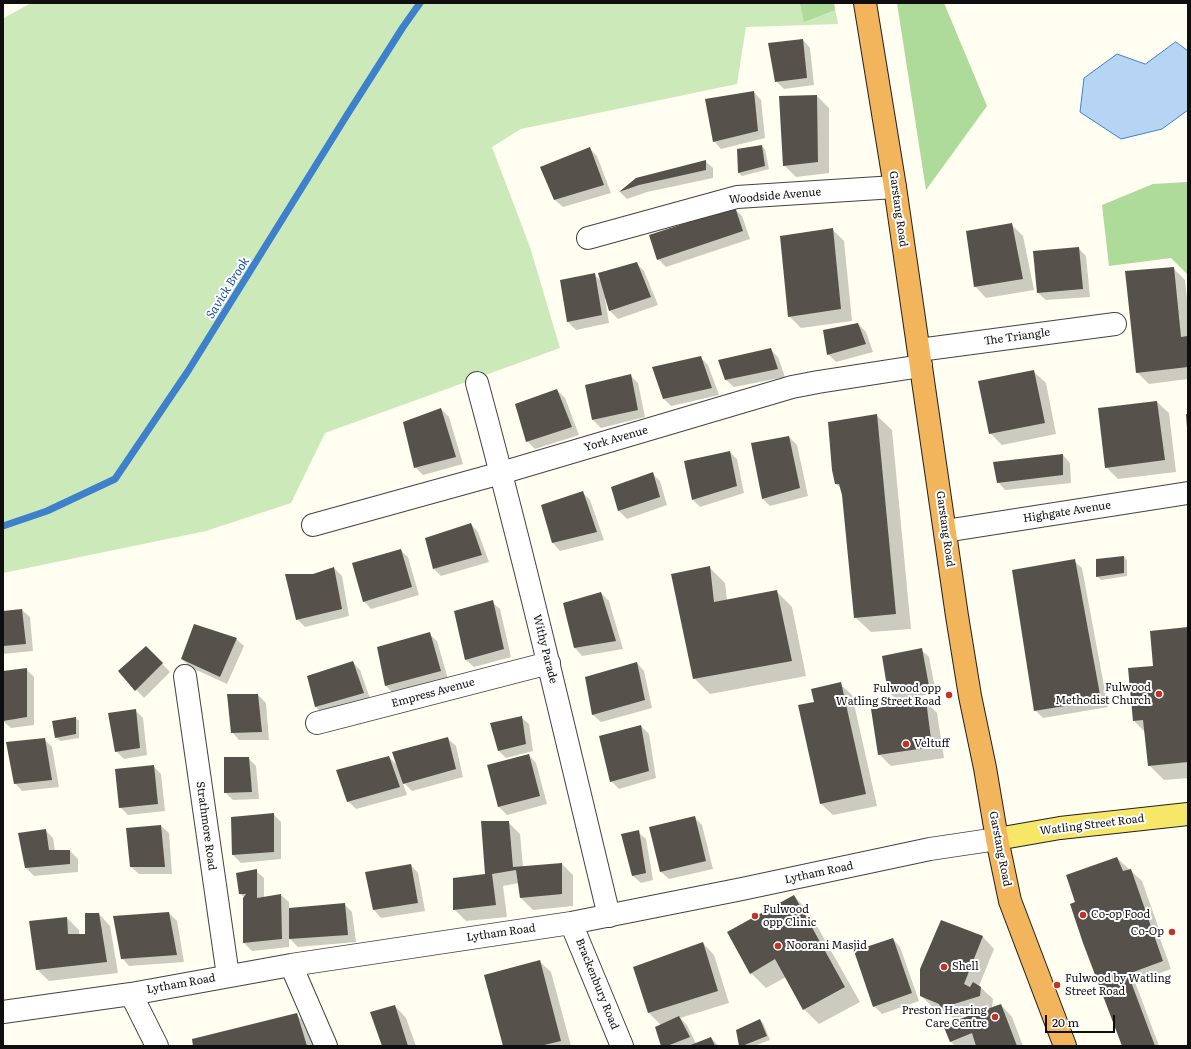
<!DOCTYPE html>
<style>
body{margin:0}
#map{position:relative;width:1191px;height:1049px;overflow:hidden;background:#fffef1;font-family:Literata,serif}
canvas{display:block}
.frame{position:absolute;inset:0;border:4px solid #0f0f0f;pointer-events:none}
.scale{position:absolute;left:1045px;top:1015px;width:70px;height:18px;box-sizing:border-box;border:2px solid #0f0f0f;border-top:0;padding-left:5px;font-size:12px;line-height:14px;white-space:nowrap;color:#0f0f0f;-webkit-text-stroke:3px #fff;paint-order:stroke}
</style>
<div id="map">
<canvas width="1191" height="1049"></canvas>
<div class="frame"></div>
<div class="scale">20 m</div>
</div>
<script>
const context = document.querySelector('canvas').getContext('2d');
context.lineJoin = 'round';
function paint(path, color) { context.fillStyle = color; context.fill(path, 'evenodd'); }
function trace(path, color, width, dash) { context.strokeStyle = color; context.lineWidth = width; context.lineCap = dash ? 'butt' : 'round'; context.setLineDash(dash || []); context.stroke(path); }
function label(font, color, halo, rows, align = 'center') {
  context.font = font + ' Literata,serif'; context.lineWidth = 4; context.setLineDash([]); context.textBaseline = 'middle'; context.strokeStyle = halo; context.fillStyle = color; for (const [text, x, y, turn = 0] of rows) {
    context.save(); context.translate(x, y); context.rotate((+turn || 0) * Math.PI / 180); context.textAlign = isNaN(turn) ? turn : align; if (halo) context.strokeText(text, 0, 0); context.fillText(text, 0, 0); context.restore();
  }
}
const green = new Path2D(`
 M31 3H834L838 24 746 27 737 84 521 129 492 147 530 247 560 348 325 433 291 503 206 531 3 573V21L4 18Z`);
const forest = new Path2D(`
 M800 3H834L835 10 804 22Z
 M897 3H944L987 106 926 190Z
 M1188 182V275L1171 258 1109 266 1102 205 1153 184Z`);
const water = new Path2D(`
 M1176 42 1188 51V110L1162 129 1121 139 1080 112 1084 78 1117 54 1145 64Z`);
const shadow = new Path2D(`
 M803 40 810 48 814 85 784 89 776 81Z
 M754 92 761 100 765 138 721 149 714 141Z
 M817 96 829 108V173L796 177 784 165 780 97Z
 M761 146 765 149 769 169 742 176 739 173 738 150Z
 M589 148 597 156 611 193 563 207 555 200Z
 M705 161 713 168V178L647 192 627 199 620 192 636 178Z
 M734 208 742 216 750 239 666 267 658 259Z
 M1011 224 1023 236 1034 290 986 298 975 286Z
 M832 229 844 241 852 321 801 328 789 316Z
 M1078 248 1086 256 1090 297 1046 300 1038 293Z
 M636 263 644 271 658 305 618 319 610 311 606 298H605L609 323 576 330 568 322 561 281 594 274 601 281Z
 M1173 268 1185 280 1188 308V379L1149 384 1137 372Z
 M858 324 866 332 873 352 836 362 828 354Z
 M770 349 778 357 785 377 734 387 726 380Z
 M700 357 708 365 719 395 671 406 663 398Z
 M1034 372 1046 383 1056 434 1002 445 990 433Z
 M630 375 638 383 645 417 601 428 593 420 586 386Z
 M557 390 565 398 579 435 535 449 527 441Z
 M1157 402 1169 413 1176 472 1118 479 1106 467 1099 409Z
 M441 409 449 417 463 464 423 475 415 467Z
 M876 415 892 430 911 629 871 632 855 617 842 489 836 484Z
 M789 437 797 445 808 496 770 506 763 499 752 444Z
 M730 452 737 459 744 493 700 507 693 500Z
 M1063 455 1070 463 1071 483 1005 490 998 482Z
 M653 474 660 481 667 505 627 519 619 511 612 487Z
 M582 492 590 500 604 540 560 551 553 543 542 506Z
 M471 524 478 532 489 562 441 576 434 569Z
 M400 550 408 557 419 595 371 609 364 601Z
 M1124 557 1127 560V576L1101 580 1097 576Z
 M1074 561 1082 568 1108 707 1043 718 1035 710Z
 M334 568 342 576 349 616 305 627 297 619 313 575Z
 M710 568 725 583 727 600 776 591 792 607 806 676 710 694 694 678Z
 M601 593 609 601 623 649 582 656 575 648 564 604Z
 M492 602 500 609 511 657 474 667 466 660Z
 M22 610 30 617 33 651 3 654V612Z
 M1188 628V778L1164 780 1149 765 1145 732 1134 721 1129 669 1154 667Z
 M429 634 437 641 448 679 393 693 385 685Z
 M236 639 244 646 227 684 190 667 182 659Z
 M146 647 170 672 144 698 119 671Z
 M921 650 929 657 936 693 897 700 889 692Z
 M353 662 360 670 371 701 323 715 316 707 308 676Z
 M637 663 644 671 652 708 601 722 593 715 586 677Z
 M26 669 34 677V725L11 728 3 721V672Z
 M840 684 852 695 877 806 833 815 821 804 815 702Z
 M258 695 266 703 269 740H239L232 732Z
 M925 701 937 713 944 758 891 766 879 754Z
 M135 710 143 718 147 755 124 759 116 751Z
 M521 717 529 724 533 751 506 758 499 751Z
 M76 718 79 721V738L60 741 56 737Z
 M641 726 649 734 656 778 619 789 611 781Z
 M44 739 52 747 59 787 22 791 15 783Z
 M448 739 456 746 463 777 412 791 402 781 407 795 356 809 348 801 389 757 399 767Z
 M529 755 536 763 547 804 507 815 499 807 488 766Z
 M248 758 256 766 259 799 233 800 225 792Z
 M153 766 161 774 165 811 128 815 120 807Z
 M273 814 281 822V859L241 863 233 855 232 818Z
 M694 817 702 825 713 869 669 879 661 872Z
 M508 822 520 834 523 867 562 864 573 875V906L533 910 521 898 519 883 503 886 507 917 466 921 454 909 486 875Z
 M161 826 169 833 172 874H139L131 867Z
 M45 830 53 838 55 851H70L78 859V872L34 876 26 868Z
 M638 832 646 839 653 880 641 883 633 876Z
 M1117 858 1142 881 1160 932 1158 933 1171 969 1135 982 1159 1046H1123L1076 903Z
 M411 865 418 873 425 911 381 918 374 910 367 873Z
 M256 871 264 878V897L281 895 289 902V909L344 904 352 912 356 942 298 947 289 938V947L252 951 244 943V897L240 894Z
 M794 896 809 912 860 1002 819 1024 804 1009 786 977 766 988 751 973Z
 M169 913 177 921 184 962 129 966 122 958Z
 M99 914 110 926 118 973 49 981 37 969 30 922 67 918 79 930V935H86Z
 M942 922 983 937 994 949 979 986 993 999 992 1008 1001 1005 1012 1017 1023 1046H955L950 1041 978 1014 977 1012 954 1019 948 1013 933 1007 921 996Z
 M893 939 900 947 919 1001 882 1014 874 1006Z
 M703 943 714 955 729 1003 680 1018 687 1025 696 1044 711 1038 719 1046H662L661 1025 648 1012Z
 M539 961 551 972 571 1046H504Z
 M395 1006 406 1018 416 1046H383Z
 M296 1014 308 1026 315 1046H194Z
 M760 1020 763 1023 770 1040 754 1046H740Z`);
const stream = new Path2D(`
 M3 526 47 511 115 479 188 371 347 115 403 27 420 3`);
const building = new Path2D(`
 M803 39 807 78 775 82 768 43Z
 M754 91 758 131 713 142 705 99Z
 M817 95 818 162 783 166 779 96Z
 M762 145 765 166 738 173 737 149Z
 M590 147 604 185 554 200 540 167Z
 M706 160V170L639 185 619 192 636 178Z
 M735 207 743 231 657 260 649 235Z
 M1012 223 1023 279 974 287 966 231Z
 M833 228 841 309 788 317 780 236Z
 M1079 247 1083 289 1037 293 1033 251Z
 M637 262 651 297 609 311 598 273Z
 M1174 267 1181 337 1188 336V367L1136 373 1125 271Z
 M595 273 602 315 567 322 560 280Z
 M858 323 866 344 827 355 823 330Z
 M771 348 778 369 725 380 718 360Z
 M701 356 712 388 663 399 652 367Z
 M1034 370 1045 423 989 434 978 381Z
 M631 374 638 410 592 420 585 385Z
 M557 389 572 427 526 442 515 404Z
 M1157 401 1165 460 1105 468 1098 408Z
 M441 408 456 457 414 468 403 422Z
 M877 414 896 614 854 618 842 495 839 484H835L832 470 828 422Z
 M1186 414H1188V428H1187Z
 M789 436 800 488 762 499 751 443Z
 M730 451 737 486 692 500 684 461Z
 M1063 454V475L997 483 993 462Z
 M653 472 660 497 618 511 611 487Z
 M583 491 597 532 552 543 541 505Z
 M471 523 482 555 433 569 425 538Z
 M401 549 412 587 363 602 352 563Z
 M1124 556V573L1096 577V559Z
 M1075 559 1101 700 1034 711 1012 570Z
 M710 566 714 602 777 590 792 661 693 679 671 574Z
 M334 567 342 609 296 620 285 574H313Z
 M601 592 616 641 574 648 563 603Z
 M493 600 504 649 465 660 454 611Z
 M22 609 26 644 3 646V611Z
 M194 624 237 638 220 677 181 659Z
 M1188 627V762L1148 766 1143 720 1133 721 1128 668 1153 666 1150 631Z
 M430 632 441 671 385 686 377 647Z
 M146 646 163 663 135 691 118 671Z
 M922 648 929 686 888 693 882 656Z
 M353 661 364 693 315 707 307 676Z
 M637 662 645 700 592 715 585 677Z
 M27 668V717L3 721V671Z
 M841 682 866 794 820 804 798 705 814 702 811 689Z
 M227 694H258L262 732 231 733Z
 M926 700 932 747 878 755 871 709Z
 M136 709 140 748 115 752 108 713Z
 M522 716 526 744 498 751 490 723Z
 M76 717V734L55 738 52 721Z
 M641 725 649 771 610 782 599 736Z
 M448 737 456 769 403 784 392 752Z
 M45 738 52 780 14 784 6 742Z
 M529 754 540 796 498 807 487 765Z
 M389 756 400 787 347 802 336 770Z
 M224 757H249L252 792 224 793Z
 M154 765 158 804 119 808 115 769Z
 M274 813V852L232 855 231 817Z
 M695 816 706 861 660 872 649 827Z
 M481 821H509L513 867 562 863V894L520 898 516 870 492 874 496 905 453 910V878L485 874Z
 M161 825 165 867H130L126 828Z
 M46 829 49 850H70V864L25 868 18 833Z
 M639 830 646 873 632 876 621 834Z
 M1117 857 1123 871 1131 869 1163 961 1128 974 1155 1046H1122L1083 943 1070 904 1075 902 1066 875Z
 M411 864 418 903 373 910 365 872Z
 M257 869V898L281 894 282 939 243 943V898L246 894H239L236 873Z
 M794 895 845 987 803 1010 775 959 750 974 727 932Z
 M345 903 348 935 289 939V908Z
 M169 912 177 955 121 959 113 916Z
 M85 913H99L107 962 36 970 29 921 67 917 68 934H85Z
 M941 920 983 936 964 984 970 987 973 982 981 987 980 996 941 1008 939 1004 920 996V969Z
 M893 938 912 993 873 1007 854 951Z
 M703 942 718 991 648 1013 633 967Z
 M540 960 561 1041 540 1046H503L484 975Z
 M1001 1004 1017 1046H976L972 1033 950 1042 943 1025Z
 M395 1005 408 1046H382L370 1012Z
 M297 1013 307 1046H193L192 1039Z
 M679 1016 690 1037 667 1046H661L655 1027Z
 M760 1019 767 1036 742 1046H739L736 1030Z
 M711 1037 715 1046H688Z`);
const minor = new Path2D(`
 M588 238 737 197 895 187
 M919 350 1115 324
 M477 383C525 560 566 738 609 916
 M313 525 501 473 792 387 818 382 921 366
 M945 531 1188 493
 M185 676 228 976
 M317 723 549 663
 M571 923 622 1046
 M291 965 326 1046
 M131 994 157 1046
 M3 1012 131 994 291 965 571 923 742 889 930 849 997 839`);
const major = new Path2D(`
 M997 839 1060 828 1188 814`);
const highway = new Path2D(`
 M865 3 895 187 957 616 970 696 985 768 997 839 1010 901 1065 1046`);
const markers = [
 [1159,694,4,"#be3528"],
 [949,695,4,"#be3528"],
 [906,744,4,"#be3528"],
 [1083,915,4,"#be3528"],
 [755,916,4,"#be3528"],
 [1172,932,4,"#be3528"],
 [778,946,4,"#be3528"],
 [944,967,4,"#be3528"],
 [1057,985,4,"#be3528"],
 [995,1017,4,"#be3528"]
];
const streetNames = [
 ["Woodside Avenue",775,196,-5],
 ["Garstang Road",898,209,82],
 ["The Triangle",1017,337,-8],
 ["York Avenue",616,439,-16],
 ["Highgate Avenue",1067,512,-9],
 ["Garstang Road",945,529,82],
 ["Withy Parade",545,649,76],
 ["Empress Avenue",433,693,-15],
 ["Watling Street Road",1092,825,-7],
 ["Strathmore Road",206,826,82],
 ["Garstang Road",1000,849,79],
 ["Lytham Road",819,873,-12],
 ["Lytham Road",501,933,-8],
 ["Lytham Road",181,984,-10],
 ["Brackenbury Road",597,984,68]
];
const poiNames = [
 ["Fulwood",1151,688,"right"],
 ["Methodist Church",1151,701,"right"],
 ["Fulwood opp",941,689,"right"],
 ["Watling Street Road",941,702,"right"],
 ["Veltuff",914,744],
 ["Fulwood",763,910],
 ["opp Clinic",763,923],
 ["Co-op Food",1091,915],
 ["Co-Op",1164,932,"right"],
 ["Noorani Masjid",786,946],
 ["Shell",952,967],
 ["Fulwood by Watling",1065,979],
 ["Street Road",1065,992],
 ["Preston Hearing",987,1011,"right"],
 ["Care Centre",987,1024,"right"]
];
const waterNames = [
 ["Savick Brook",228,288,-58]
];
paint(green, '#cce9ba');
paint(forest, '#aeda9a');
paint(water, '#b6d5f5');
trace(water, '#3e80cc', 1);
paint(shadow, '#0003');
trace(stream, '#3e80cc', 7);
paint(building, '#57514b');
trace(minor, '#424242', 24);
trace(major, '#202020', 24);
trace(highway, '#202020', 24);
trace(minor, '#fff', 22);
trace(major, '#f6e769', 22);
trace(highway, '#f2b55b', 22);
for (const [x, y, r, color] of markers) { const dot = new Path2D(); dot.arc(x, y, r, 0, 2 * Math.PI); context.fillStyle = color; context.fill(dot); trace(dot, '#fff', 1.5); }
label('11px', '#0f0f0f', '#fff', streetNames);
label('11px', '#0f0f0f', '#fff', poiNames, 'left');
label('italic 12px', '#1952a0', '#fff', waterNames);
</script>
